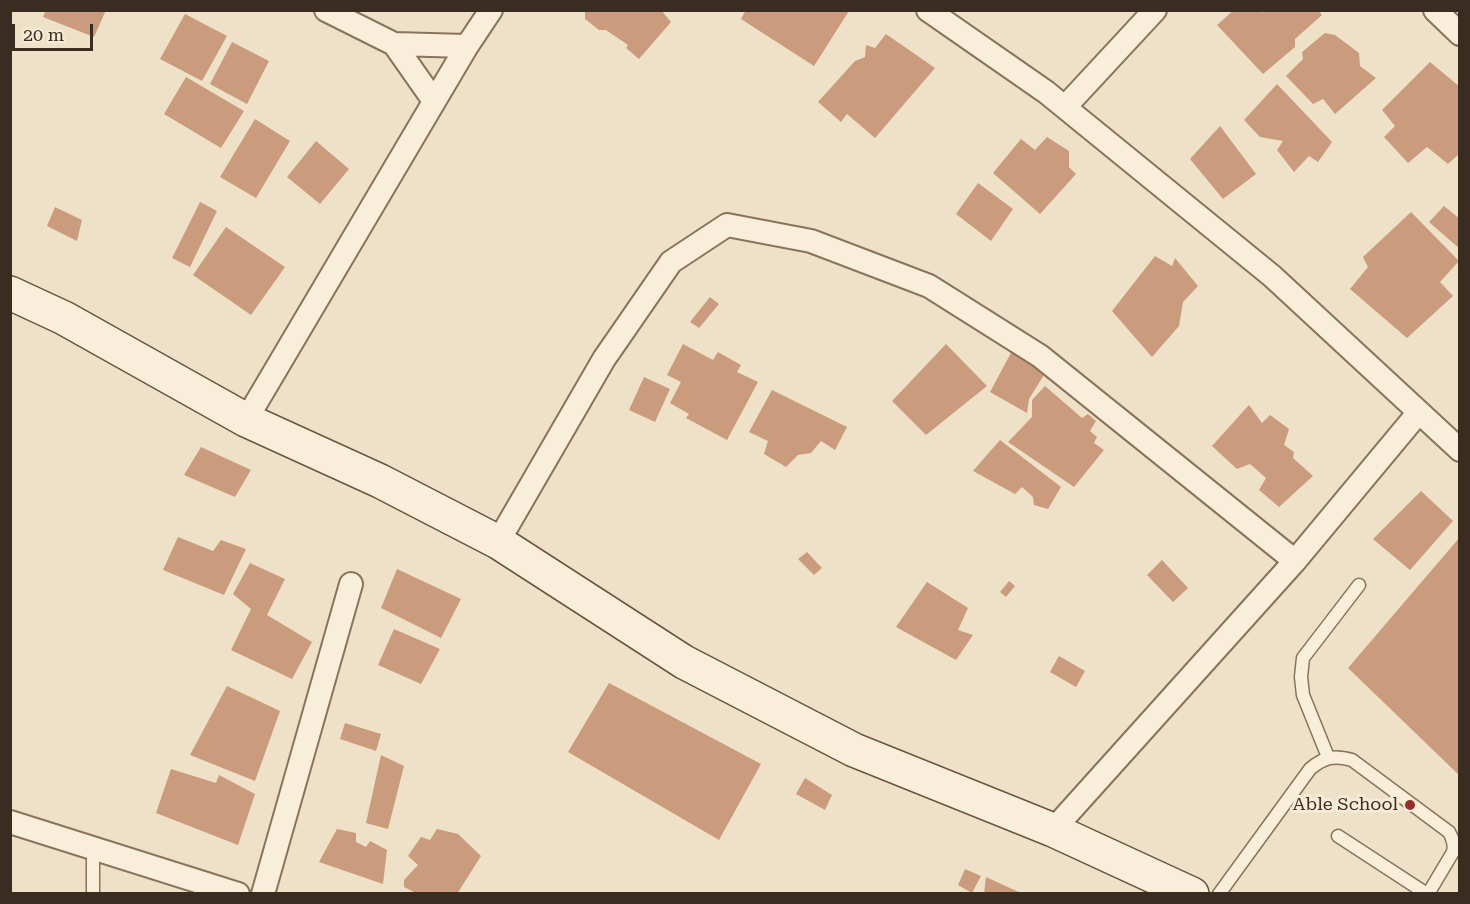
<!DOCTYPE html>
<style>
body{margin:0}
#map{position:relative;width:1470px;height:904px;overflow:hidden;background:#eee1c7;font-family:"Roboto Serif",serif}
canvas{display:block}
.frame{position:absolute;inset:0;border:12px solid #3a2c20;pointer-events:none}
.scale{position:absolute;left:12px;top:24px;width:81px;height:27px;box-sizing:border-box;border:3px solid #3a2c20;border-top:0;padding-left:8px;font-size:18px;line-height:21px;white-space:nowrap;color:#3a2c20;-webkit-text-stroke:4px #f5ebd6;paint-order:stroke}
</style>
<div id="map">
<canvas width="1470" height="904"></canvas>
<div class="frame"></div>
<div class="scale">20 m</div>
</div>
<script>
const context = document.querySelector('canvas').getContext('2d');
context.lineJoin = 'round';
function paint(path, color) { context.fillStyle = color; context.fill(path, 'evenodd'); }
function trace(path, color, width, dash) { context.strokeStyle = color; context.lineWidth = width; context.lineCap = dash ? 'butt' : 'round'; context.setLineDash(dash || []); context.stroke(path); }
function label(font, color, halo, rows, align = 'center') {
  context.font = font + ' "Roboto Serif",serif'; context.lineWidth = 6; context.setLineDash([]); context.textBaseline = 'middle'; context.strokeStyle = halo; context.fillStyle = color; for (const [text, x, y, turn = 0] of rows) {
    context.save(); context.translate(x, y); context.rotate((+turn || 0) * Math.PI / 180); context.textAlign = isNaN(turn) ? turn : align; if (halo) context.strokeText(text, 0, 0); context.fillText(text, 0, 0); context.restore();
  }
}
const building = new Path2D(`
 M46 10H106L94 37 43 17Z
 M585 10H661L671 22 639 59 626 48 628 45 606 30H599L585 19Z
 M746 10H848L849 11 814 66 741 19Z
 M1234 10H1260L1263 13 1264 10H1318L1322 15 1295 39V47L1263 74 1217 25Z
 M185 14 227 36 202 81 160 59Z
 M1325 33 1335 35 1359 53 1360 66 1376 78 1335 114 1323 99 1313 104 1286 76 1303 59 1302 52Z
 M886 34 935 68 875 138 847 114 841 122 818 102 855 61 865 57 866 45 875 48Z
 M232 42 269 61 247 104 210 84Z
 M1430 62 1460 87V153L1448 164 1427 147 1408 163 1384 137 1395 126 1382 110Z
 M186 77 244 111 221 148 164 114Z
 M1277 84 1332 142 1318 162 1309 156 1294 172 1277 150 1283 141 1260 137 1244 120Z
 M255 119 290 141 256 198 220 177Z
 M1220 126 1256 174 1223 199 1190 159Z
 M1047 137 1069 151V167L1076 174 1040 214 993 173 1021 139 1035 150Z
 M316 141 349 169 320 204 287 177Z
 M978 183 1013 209 991 241 956 214Z
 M200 202 217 211 190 267 172 258Z
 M1444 206 1460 219V249L1429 222Z
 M55 207 82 220 77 241 47 226Z
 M1411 212 1459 261 1440 282 1453 296 1407 338 1350 289 1368 267 1363 257Z
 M226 227 285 267 251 315 193 275Z
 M1155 256 1172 266 1175 258 1198 286 1183 302 1179 326 1152 357 1112 311Z
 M710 297 719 304 699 328 690 322Z
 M683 344 713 360 718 352 741 365 737 372 758 382 727 440 686 418 689 414 670 403 681 382 667 375Z
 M946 344 987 386 926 435 892 401Z
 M1012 351 1047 370 1029 399 1027 413 990 392Z
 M644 377 670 389 655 422 629 410Z
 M1045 386 1082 418 1088 414 1096 421 1090 431 1097 437 1094 443 1104 450 1074 487 1008 442 1032 417V400Z
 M772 390 847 427 835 450 821 441 811 453 798 455 786 467 764 454 768 441 749 432Z
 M1249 405 1262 423 1270 415 1289 429 1284 445 1294 452 1293 458 1313 476 1279 507 1259 490 1266 478 1250 464 1237 469 1212 446Z
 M1000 440 1061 487 1048 509 1034 505 1033 497 1022 487 1015 494 973 471Z
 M201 447 251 470 235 497 184 475Z
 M1421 491 1453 521 1410 570 1373 539Z
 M178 537 213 551 221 540 246 549 224 595 163 570Z
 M1460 537V776L1348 668Z
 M807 552 822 568 814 575 798 559Z
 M1162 560 1188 588 1173 602 1147 575Z
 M250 563 285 579 267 615 312 642 292 679 231 650 251 609 233 594Z
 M397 569 461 599 441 638 381 608Z
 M1009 581 1015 586 1006 597 1000 592Z
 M927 582 968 608 958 630 973 635 956 660 896 627Z
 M394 629 440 649 421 684 378 665Z
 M1059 656 1085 671 1076 687 1050 672Z
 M609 683 761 764 719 840 568 752Z
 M227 686 280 711 255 781 190 755Z
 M345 723 381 734 376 751 340 739Z
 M381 755 404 766 388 829 366 823Z
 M171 769 216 783 219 775 255 794 238 845 156 813Z
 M805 778 832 795 825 810 796 794Z
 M337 829 356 833V842L366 847 370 841 387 850 383 884 319 862Z
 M437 829 458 834 481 856 457 894H418L404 887V880L418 865 408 856 421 837 430 840Z
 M965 869 981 876 972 893 958 885Z
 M986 877 1023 894H984Z`);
const lane = new Path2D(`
 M1328 757 1303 695 1301 677 1303 658 1359 585
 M1338 836 1427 894
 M93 894V847
 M1219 894 1310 769C1324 757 1334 755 1352 760L1449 832C1453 839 1455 845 1453 852L1428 894`);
const street = new Path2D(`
 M326 10 394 44 467 46
 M928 10 1046 92 1272 276 1460 450
 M1435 10 1460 34
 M394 44 434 101
 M1065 107 1155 10
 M246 420 467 46 491 10
 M498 542 604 359 671 262 727 225 811 241 929 286 1040 356 1295 561
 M10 822 238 894
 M1053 830 1295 561 1419 412
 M263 894 351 584`);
const secondary = new Path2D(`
 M10 293 64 318 246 420 380 481 498 542 684 662 854 750 1053 830 1192 894`);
const markers = [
 [1410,805,6,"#982d31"]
];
const poiNames = [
 ["Able School",1398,805]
];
paint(building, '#cb9b7d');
trace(lane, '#89735c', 15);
trace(street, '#89735c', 26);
trace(secondary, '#6b543f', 36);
trace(lane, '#f9eeda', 12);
trace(street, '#f9eeda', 22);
trace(secondary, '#f9eeda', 33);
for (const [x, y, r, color] of markers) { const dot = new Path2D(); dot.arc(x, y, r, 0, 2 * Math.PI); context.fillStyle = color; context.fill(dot); trace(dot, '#f5ebd6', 2); }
label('18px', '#3a2c20', '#f5ebd6', poiNames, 'right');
</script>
